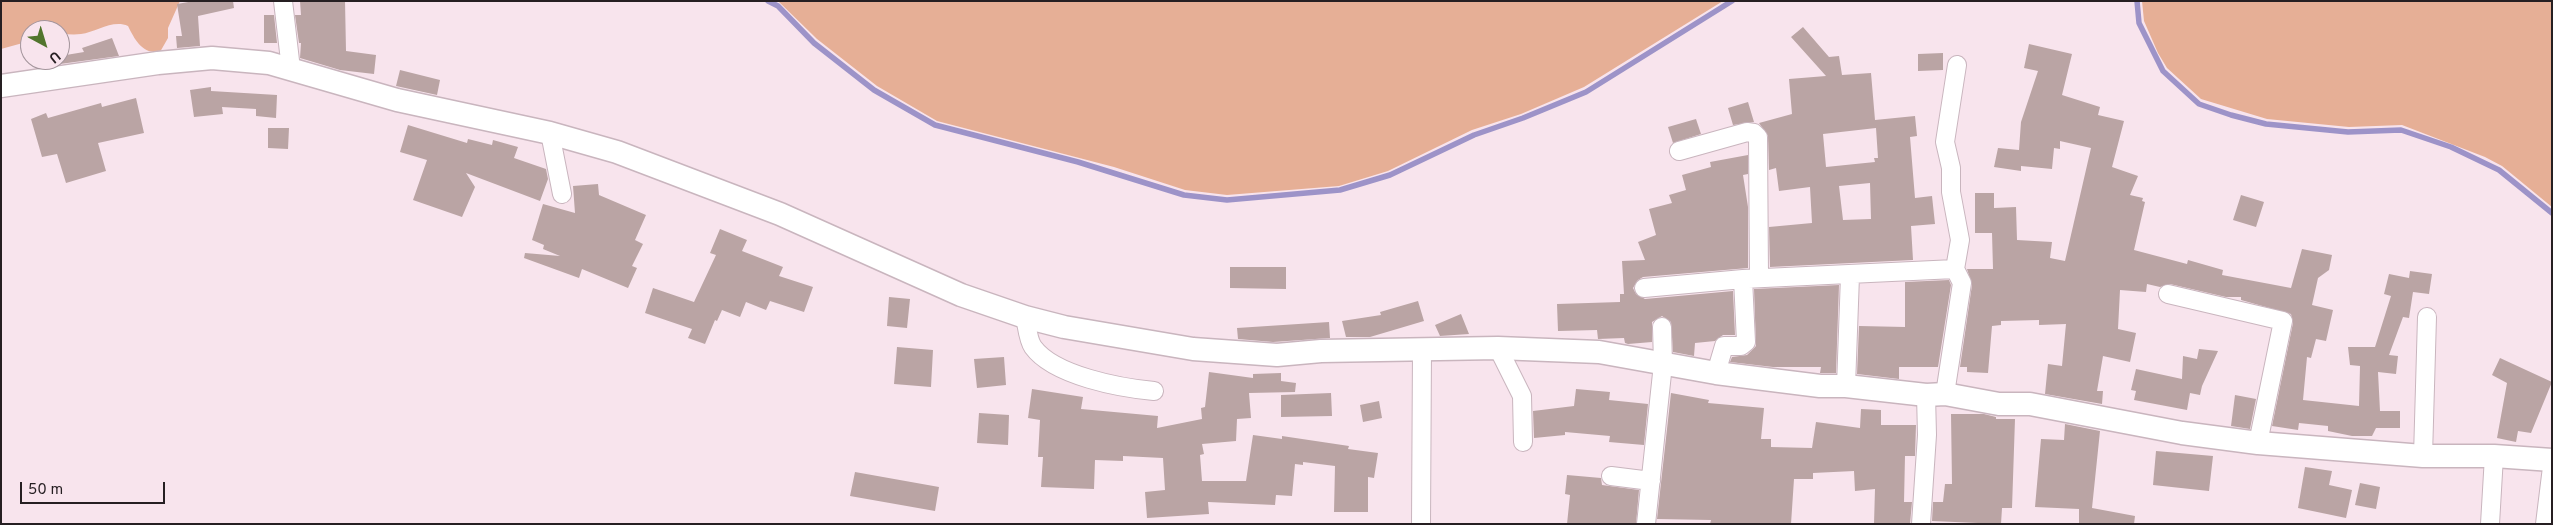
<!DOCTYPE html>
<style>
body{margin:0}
#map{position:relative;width:2553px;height:525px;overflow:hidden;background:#f8e4ed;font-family:Overpass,sans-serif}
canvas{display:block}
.frame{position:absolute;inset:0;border:2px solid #261f22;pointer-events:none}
.north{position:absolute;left:20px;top:20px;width:50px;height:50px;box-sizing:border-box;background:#f8e4ed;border:1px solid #a4959c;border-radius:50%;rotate:141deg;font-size:14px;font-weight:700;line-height:20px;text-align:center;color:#261f22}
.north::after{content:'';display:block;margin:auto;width:18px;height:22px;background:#52752d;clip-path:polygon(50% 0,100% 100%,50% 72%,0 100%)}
.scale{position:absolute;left:20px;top:482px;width:145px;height:22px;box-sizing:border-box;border:2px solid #261f22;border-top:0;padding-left:6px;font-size:15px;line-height:18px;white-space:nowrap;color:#261f22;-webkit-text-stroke:4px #f8e4ed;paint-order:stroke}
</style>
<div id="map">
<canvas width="2553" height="525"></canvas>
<div class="frame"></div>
<div class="north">U</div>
<div class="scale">50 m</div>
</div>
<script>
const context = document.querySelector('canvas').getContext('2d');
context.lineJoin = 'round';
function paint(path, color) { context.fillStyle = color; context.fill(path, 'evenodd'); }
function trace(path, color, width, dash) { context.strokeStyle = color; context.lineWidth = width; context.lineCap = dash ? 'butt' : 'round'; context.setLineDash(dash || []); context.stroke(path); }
const green = new Path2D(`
 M1 1H180L168 28V38L160 52C142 54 135 40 128 26 113 19 96 32 81 34 74 35 67 34 60 34V30H30V41L1 49Z
 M778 1H1723L1584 87 1521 114 1472 130 1388 171 1339 186 1227 195 1185 190 1114 167 937 121 877 86 817 39Z
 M2142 1H2552V207L2502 166 2485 157 2402 125 2349 127 2267 119 2201 99 2167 68 2158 53 2144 21Z`);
const stream = new Path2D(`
 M768 1 778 6 814 43 874 90 935 125 1078 162 1184 195 1227 200 1340 190 1390 175 1474 135 1523 118 1586 92 1732 1
 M2137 1 2139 23 2163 71 2199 104 2231 115 2266 124 2348 132 2401 130 2451 147 2499 170 2552 213`);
const building = new Path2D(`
 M194 1H233L234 8 198 16 200 46 177 48 176 36H182L177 4Z
 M300 1H345L346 51 376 55 374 74 340 70 300 58 301 43H299L295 15H301Z
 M264 15H274L277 43H264Z
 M1803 27 1829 57 1839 56 1842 75 1871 73 1875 120 1915 116 1917 136 1910 137 1915 198 1932 196 1935 224 1911 226 1913 260 1770 267 1769 227 1812 223 1810 187 1779 191 1776 168 1769 170 1768 136 1759 123 1792 114 1789 79 1826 76 1791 37ZM1876 128 1878 158H1874L1875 162 1826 167 1823 134ZM1870 183 1871 219 1843 220 1839 186Z
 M112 38 119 56 60 64V56L84 52 82 48Z
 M2029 44 2072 54 2062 95 2100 107 2098 115 2124 121 2112 167 2138 176 2130 195 2143 198 2142 201 2145 202 2134 250 2187 264 2188 260 2223 270 2222 275 2291 288 2302 249 2332 255 2329 270 2318 278 2312 305 2333 310 2326 341 2316 339 2311 358 2307 357 2303 400 2359 406 2360 366 2350 365 2348 347H2375L2391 296 2384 294 2389 274 2409 278 2410 271 2432 274 2429 294 2413 292 2409 318 2403 317 2389 355 2398 356 2396 374 2378 372 2380 411H2400V428H2376L2372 436H2352L2328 431V426L2299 423 2298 430 2272 426 2293 323 2291 314 2241 300V297H2226L2170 284 2160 287 2147 284 2146 292 2120 290 2118 329 2136 333 2130 362 2103 356 2097 391H2103L2102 404 2045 394 2048 364 2062 366 2066 324 2039 325V320L2001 321V325L1992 326 1988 373 1967 372V367H1960L1972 285 1967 269H1993L1992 233H1975V193H1994V208L2016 207 2017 240 2052 242 2050 258 2065 261 2091 148 2060 141V149L2054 148 2052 169 2021 166V171L1994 167 1998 148 2019 150 2021 122 2038 71 2024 68Z
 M1943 53V70L1918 71V54Z
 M400 70 440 80 437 95 396 86Z
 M211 87V91L277 95 276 118 256 116V109L222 107 223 114 194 117 190 90Z
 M136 98 144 133 98 143 106 171 66 183 57 154 42 157 31 119 46 113 48 118 101 103 102 107Z
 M1748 102 1754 122 1733 125 1728 108Z
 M1696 119 1701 134 1673 143 1668 127Z
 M408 125 467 143 468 139 492 145 493 140 518 147 514 158 546 169 548 179 540 201 466 173 475 187 462 217 413 200 427 160 400 152Z
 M268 128H289L288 149 268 148Z
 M1748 155V174L1743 175 1748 207V268L1643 277 1638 280 1633 288 1636 294 1645 299 1733 291 1735 335H1723L1715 341 1695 343 1694 356 1673 352 1671 322 1662 316 1652 322V342L1628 344 1625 343 1624 338 1598 339 1597 330 1558 331 1557 304 1620 302V294H1624L1622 261 1645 260 1638 242 1656 235 1649 209 1672 203 1669 195 1686 190 1682 175 1711 167 1710 162Z
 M598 184 599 195 646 215 635 240 643 244 632 266 637 268 628 288 582 269 579 278 524 258 525 253 560 256 543 249 544 245 532 240 543 204 575 213 573 186Z
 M2241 195 2264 202 2256 227 2233 220Z
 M720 229 747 240 742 251 783 267 779 276 813 287 804 312 770 301 766 310 746 302 740 317 722 310 717 321 715 320 705 344 688 338 692 329 645 313 653 288 694 302 716 255 710 253Z
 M1230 267H1286V289L1230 288Z
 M1949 280 1951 285 1938 367H1899V379L1857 374 1859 326 1905 327V282Z
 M1839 285 1836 373H1820L1821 367H1773L1730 362 1732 357 1747 355 1756 346 1754 289Z
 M889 297 910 299 907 328 887 326Z
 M1418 301 1424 321 1370 337H1346L1342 321 1381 315 1380 312Z
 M1461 314 1469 334 1440 336 1435 325Z
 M1329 322 1330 338 1273 342 1238 339 1237 328Z
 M897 347 933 350 931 387 894 384Z
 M2199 349 2218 351 2202 386 2200 395 2190 393 2187 410 2134 400 2136 391 2131 390 2136 369 2182 379 2183 356 2197 359Z
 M1004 357 1006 385 977 388 974 359Z
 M2500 358 2552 382 2531 433 2518 431 2516 442 2497 438 2507 383 2492 375Z
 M1209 372 1253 378V374L1281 373V381L1296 383 1295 392 1249 393 1251 418 1237 419 1236 441 1202 444 1204 454 1200 455 1202 481H1246L1253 435 1282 439V436L1349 446 1348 449 1378 453 1374 478 1368 477V512H1334L1335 466 1303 462V465L1295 464 1292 496 1276 495 1275 505 1208 502 1209 514 1147 518 1145 492 1165 490 1163 458 1123 456V461L1095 460 1094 489 1041 487 1043 457H1038L1040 420 1028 418 1032 389 1083 397 1081 409 1158 416 1157 428 1202 419 1201 408 1205 407Z
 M1576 389 1610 392 1609 400 1648 404 1644 445 1609 442 1610 436 1565 432V435L1534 438 1533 411 1574 406Z
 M1331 393 1332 416 1281 417V395Z
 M1671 393 1709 400 1708 403 1764 408 1761 439H1771V447L1812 448 1816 422 1860 428 1861 409 1881 410V425H1916L1915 456H1905L1904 502H1912L1910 524H1874L1875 489 1855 491 1854 471 1813 473V479H1794L1791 524H1710L1711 520 1657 519Z
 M2235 395 2256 399 2250 429 2231 426Z
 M1379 401 1382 418 1363 422 1360 405Z
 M979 413 1009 415 1008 445 977 443Z
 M1951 414H1984L1996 417V419H2015L2012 508H2002L2001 524 1932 521 1933 502H1943L1945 484H1952Z
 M2065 424 2100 431 2092 508 2135 516 2134 524H2079V509L2035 507 2041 439 2064 440Z
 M2156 451 2213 456 2209 491 2153 485Z
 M2305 467 2332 471 2329 485 2352 490 2346 518 2298 508Z
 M855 472 939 487 935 511 850 496Z
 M1567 475 1601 478 1602 485 1639 490 1636 524H1567L1570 495 1565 494Z
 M2360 483 2380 487 2376 509 2355 505Z`);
const minor = new Path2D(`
 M283 1 291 69
 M550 133 562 194
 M1679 151 1747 132 1754 133 1758 137 1759 277
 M1644 288 1743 279
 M2168 294 2283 321 2258 443
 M1025 317C1027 326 1028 340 1033 347 1054 376 1121 388 1154 391
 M1498 348 1522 396 1523 442
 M1716 373 1724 346H1741L1746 342 1743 279 1955 269
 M1846 386 1850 276
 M1945 394 1962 283 1955 269 1960 240 1951 192V168L1945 142 1957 65
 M2423 456 2427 317
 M1611 476 1651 481
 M1421 524 1422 350
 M1646 524 1663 364 1662 327
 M1921 524 1927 435 1926 395
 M2490 524 2494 456
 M2545 524 2552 467`);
const tertiary = new Path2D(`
 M1 86 158 63 212 58 269 63 397 100 550 133 617 152 780 214 961 295 1025 317 1064 327 1193 349 1277 355 1321 351 1498 348 1599 352 1716 373 1820 386H1846L1926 395 1945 394 1999 404H2030L2182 433 2258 443 2423 456H2494L2552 460`);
paint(green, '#e6af96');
trace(stream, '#9d93c8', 5.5);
paint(building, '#baa4a4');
trace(minor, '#c9b5be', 20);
trace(tertiary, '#c9b5be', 25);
trace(minor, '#fff', 18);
trace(tertiary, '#fff', 22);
</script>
